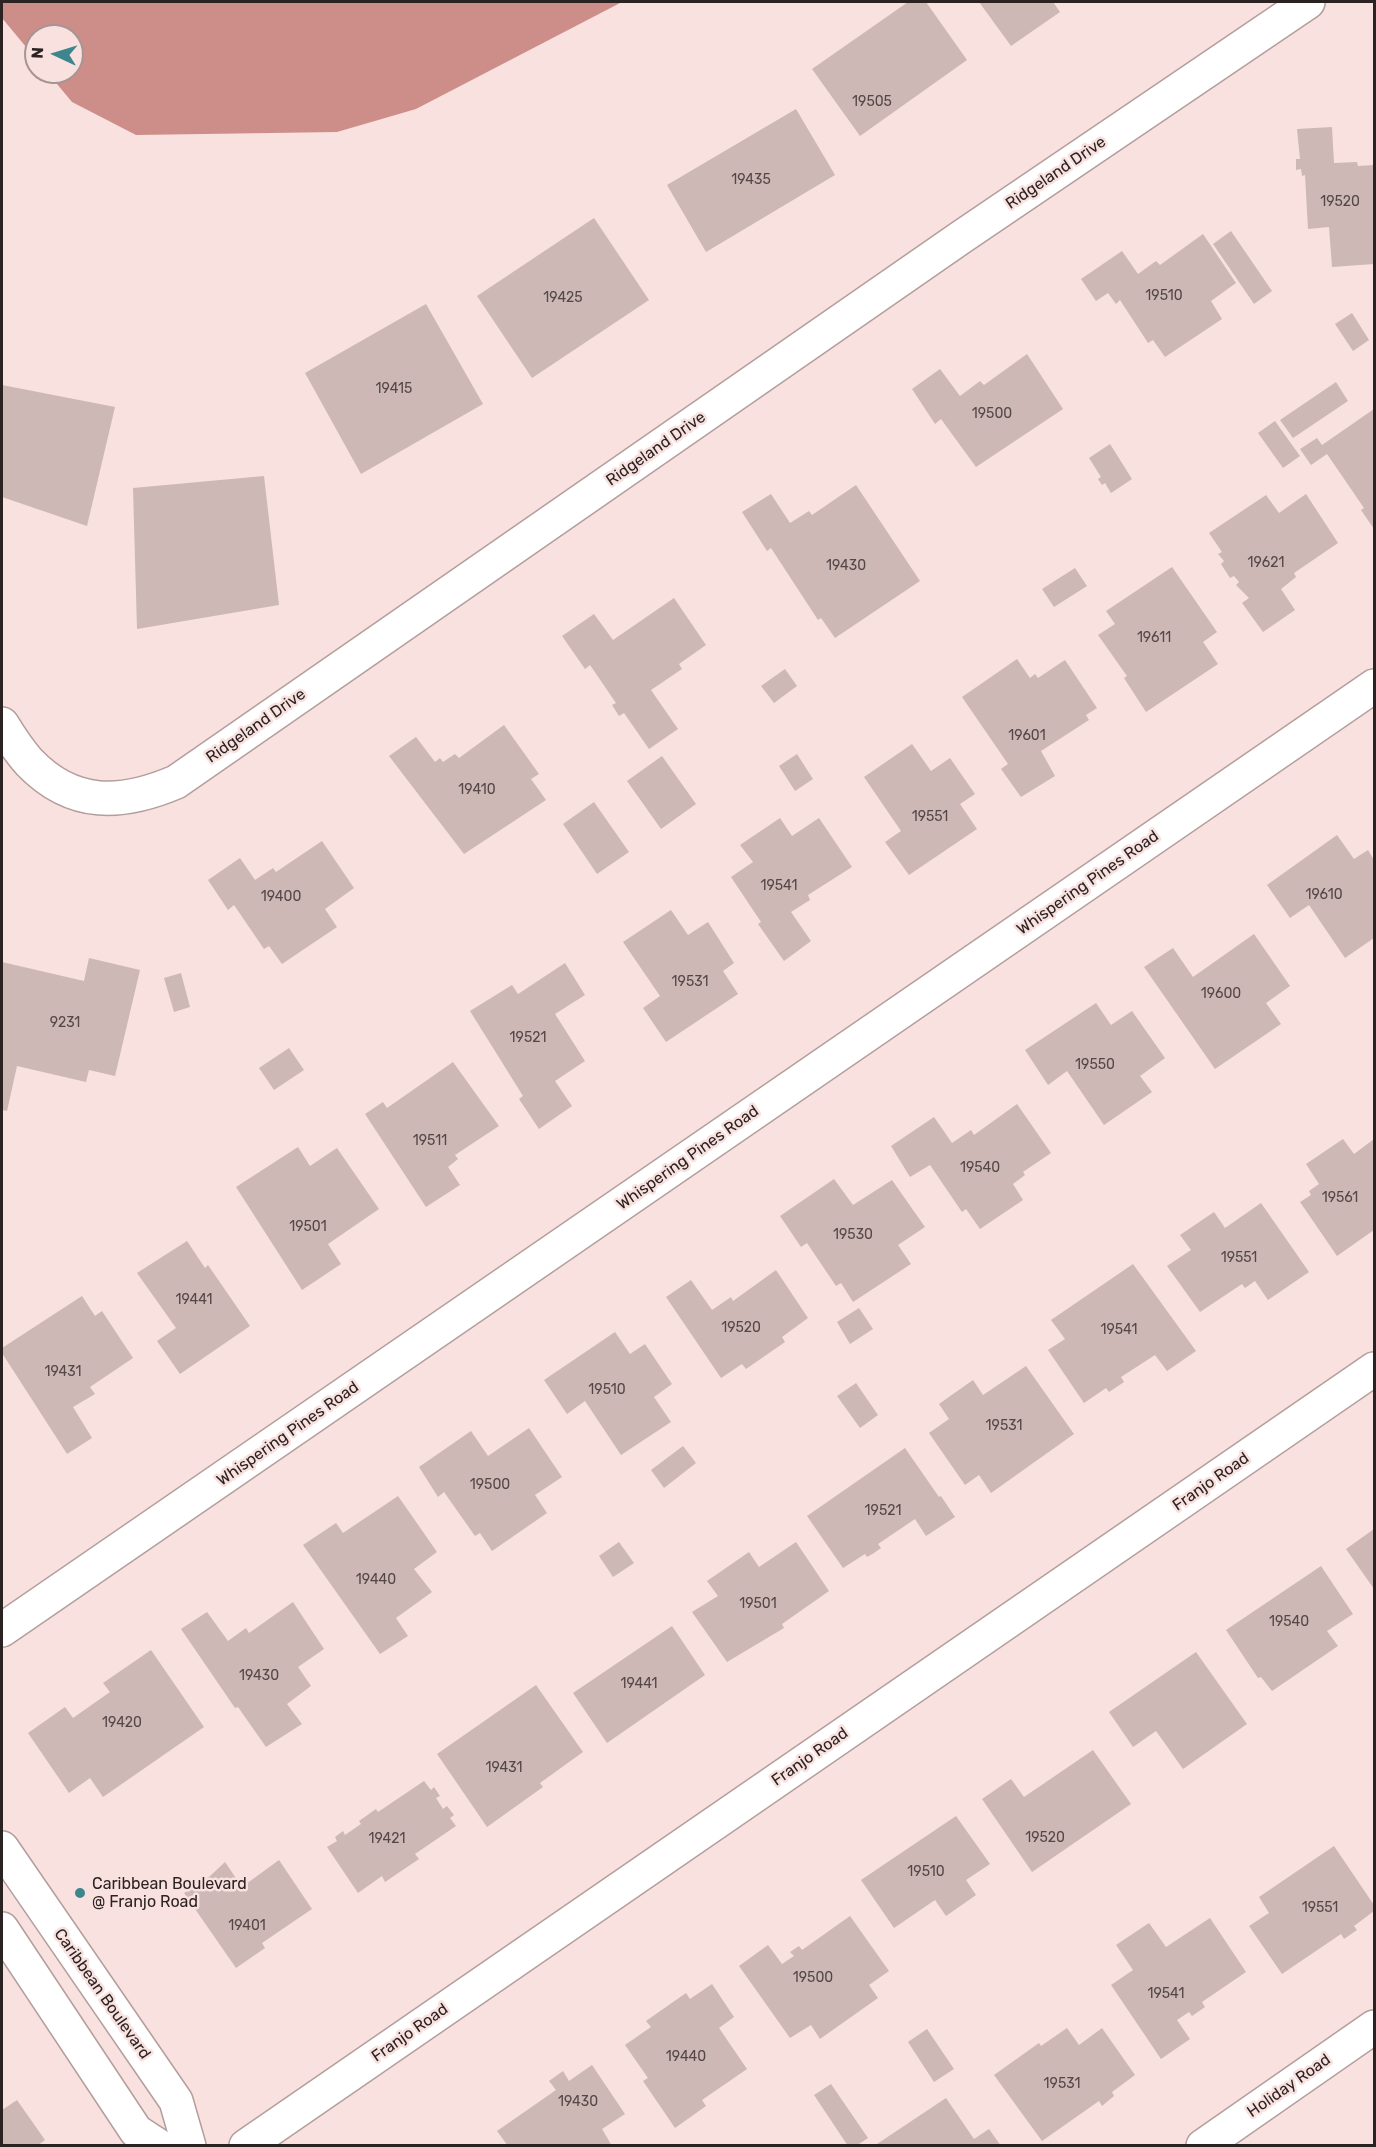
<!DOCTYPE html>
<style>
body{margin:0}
#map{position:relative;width:1376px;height:2147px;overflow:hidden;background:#f8e1df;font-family:Rubik,sans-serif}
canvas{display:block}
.frame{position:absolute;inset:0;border:3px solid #2b2322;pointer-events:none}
.north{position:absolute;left:24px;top:24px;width:60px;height:60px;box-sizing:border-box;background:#f8e1df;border:2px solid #a69593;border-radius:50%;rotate:274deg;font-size:16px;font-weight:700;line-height:24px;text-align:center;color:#2b2322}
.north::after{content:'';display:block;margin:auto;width:21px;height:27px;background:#3e868d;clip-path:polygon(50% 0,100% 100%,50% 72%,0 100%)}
</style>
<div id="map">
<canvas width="1376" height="2147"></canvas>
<div class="frame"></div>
<div class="north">N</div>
</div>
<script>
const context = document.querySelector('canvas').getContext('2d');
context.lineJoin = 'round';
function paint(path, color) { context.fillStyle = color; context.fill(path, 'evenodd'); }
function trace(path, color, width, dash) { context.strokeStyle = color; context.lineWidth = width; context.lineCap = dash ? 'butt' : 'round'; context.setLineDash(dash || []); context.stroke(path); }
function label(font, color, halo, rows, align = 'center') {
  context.font = font + ' Rubik,sans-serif'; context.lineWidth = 5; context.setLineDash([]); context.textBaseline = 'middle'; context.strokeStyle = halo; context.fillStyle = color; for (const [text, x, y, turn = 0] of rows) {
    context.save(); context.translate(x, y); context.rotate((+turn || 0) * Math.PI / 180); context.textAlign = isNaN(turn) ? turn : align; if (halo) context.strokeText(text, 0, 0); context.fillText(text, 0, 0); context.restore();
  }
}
const water = new Path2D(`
 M2 2H622L416 109 337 132 136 135 72 102 47 72H72V36H36V59L2 18Z`);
const building = new Path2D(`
 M908 2H926L967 60 860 136 812 69Z
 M979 2H1053L1060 12 1011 46Z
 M796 109 835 175 706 252 667 185Z
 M1332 127 1334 163 1357 162 1358 166 1374 165V264L1332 267 1329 227 1308 229 1305 175 1302 176 1301 169 1296 170V159H1300L1297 129Z
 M594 218 649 300 532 378 477 296Z
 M1231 231 1272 291 1254 304 1213 244Z
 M1203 234 1236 283 1211 301 1222 319 1165 357 1153 340 1148 343 1120 300 1116 304 1108 293 1096 301 1081 279 1122 251 1138 274 1156 261 1160 265Z
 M426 304 483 404 361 474 305 373Z
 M1352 313 1369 340 1353 351 1335 324Z
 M1027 354 1063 409 976 467 941 419 935 424 912 389 940 369 960 396 980 381 984 385Z
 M1336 382 1348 401 1293 438 1280 420Z
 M2 385 115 407 87 526 2 497Z
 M1374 409V529L1361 510 1364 508 1327 454 1311 465 1300 449 1317 438 1322 445Z
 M1275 421 1300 456 1283 468 1258 433Z
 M1110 444 1132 479 1111 493 1105 483 1102 485 1098 479 1101 477 1089 458Z
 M264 476 279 605 137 629 133 488Z
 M856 485 920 581 835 638 821 618 818 620 771 548 767 551 742 512 771 494 790 523 809 511 812 515Z
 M1306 494 1338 543 1294 573 1296 577 1281 589 1295 610 1263 632 1242 603 1249 598 1236 585 1239 582 1234 576 1230 578 1221 564 1224 561 1218 554 1222 552 1209 533 1266 495 1279 513Z
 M1172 567 1217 632 1203 642 1218 664 1146 712 1124 678 1127 676 1098 635 1115 624 1106 611Z
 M1075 568 1087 586 1054 607 1042 589Z
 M674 598 706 645 679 664 682 669 651 690 678 729 649 749 624 713 619 716 612 705 616 703 590 665 585 669 562 636 594 614 613 640Z
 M1017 659 1030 678 1035 674 1038 678 1065 660 1097 708 1086 715 1089 720 1041 751 1055 776 1021 797 1001 769 1008 764 962 697Z
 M785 669 797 686 774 703 761 686Z
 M504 725 539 774 531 779 546 800 464 854 389 756 416 737 435 762 440 758 443 762 455 754 459 758Z
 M912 744 931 771 950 758 975 794 960 804 977 829 909 875 885 842 901 831 864 777Z
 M797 754 813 779 795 791 779 766Z
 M662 756 696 804 661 829 627 781Z
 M594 802 629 852 597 874 563 824Z
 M780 818 792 836 819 818 852 867 808 895 810 900 791 912 811 941 784 961 758 924 761 922 731 877 753 862 740 845Z
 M1337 835 1354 859 1368 850 1374 860V938L1345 958 1309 905 1290 918 1267 885Z
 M322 841 354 888 325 909 337 927 282 964 269 946 264 949 234 905 228 910 208 880 240 858 255 880 273 868 276 872Z
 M671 910 688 935 708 922 734 963 723 971 738 994 666 1042 643 1008 660 996 623 942Z
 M1254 934 1290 986 1266 1003 1281 1024 1215 1069 1144 967 1173 948 1193 977Z
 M89 958 140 970 115 1076 89 1070 86 1082 17 1066 7 1111 2 1110V962L84 981Z
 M565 963 585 995 555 1014 585 1061 555 1081 572 1106 539 1129 519 1099 523 1096 470 1011 512 985 518 994Z
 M181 973 190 1007 174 1012 164 978Z
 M1096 1003 1111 1025 1132 1011 1165 1058 1140 1076 1152 1092 1104 1125 1067 1071 1048 1085 1025 1050Z
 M289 1048 304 1070 274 1090 259 1068Z
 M453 1062 499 1126 455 1155 458 1159 448 1167 460 1185 426 1207 365 1114 383 1102 387 1108Z
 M1017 1104 1051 1153 1023 1172 1025 1175 1013 1184 1023 1200 980 1229 966 1209 962 1212 930 1165 910 1177 891 1146 934 1117 952 1143 971 1130 974 1135Z
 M1343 1139 1354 1154 1374 1139V1230L1337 1256 1300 1202 1311 1195 1309 1191 1319 1184 1306 1164Z
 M298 1147 310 1166 337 1148 379 1209 328 1244 341 1264 302 1290 236 1187Z
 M834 1179 853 1205 892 1180 925 1227 898 1245 911 1264 853 1302 841 1283 836 1286 807 1243 801 1247 780 1216Z
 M1261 1203 1309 1272 1268 1300 1255 1281 1245 1288 1242 1284 1200 1312 1167 1266 1191 1250 1180 1235 1214 1212 1225 1228Z
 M187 1241 205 1268 208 1265 250 1326 180 1374 157 1341 176 1328 137 1273Z
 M1133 1264 1196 1351 1167 1371 1155 1355 1121 1377 1124 1382 1109 1392 1106 1388 1084 1403 1048 1350 1065 1339 1051 1320Z
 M776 1270 808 1318 782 1337 785 1342 746 1369 742 1364 721 1378 666 1297 691 1280 712 1310 731 1297 733 1301Z
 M82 1296 95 1316 102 1311 133 1358 90 1387 95 1394 73 1407 92 1438 67 1454 2 1353V1348Z
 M859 1308 873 1329 850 1344 837 1322Z
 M615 1332 630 1354 645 1344 672 1384 654 1397 671 1422 621 1455 585 1401 567 1414 544 1380Z
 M1026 1366 1074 1434 991 1493 979 1475 965 1485 929 1433 949 1419 939 1404 973 1380 983 1395Z
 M856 1383 878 1415 860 1428 837 1396Z
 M529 1428 562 1477 535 1495 547 1513 492 1551 480 1533 475 1536 444 1492 438 1497 419 1467 471 1431 488 1456Z
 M683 1446 696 1463 664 1488 651 1470Z
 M905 1448 939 1497 941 1496 955 1517 926 1536 915 1519 878 1544 881 1548 874 1553 867 1557 865 1554 843 1568 807 1516Z
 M398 1496 437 1552 414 1569 432 1592 396 1618 408 1636 380 1654 303 1545 336 1523 343 1533Z
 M1374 1529V1589L1346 1549Z
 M619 1542 634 1563 613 1577 599 1556Z
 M796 1542 829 1591 782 1624 784 1628 727 1662 692 1612 718 1596 707 1581 749 1552 759 1567Z
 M1321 1566 1353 1614 1327 1631 1338 1646 1272 1691 1261 1677 1258 1678 1226 1630Z
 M293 1602 324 1649 298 1667 311 1686 287 1704 302 1724 266 1747 238 1707 235 1708 181 1629 207 1612 228 1641 246 1628 249 1633Z
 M672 1626 705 1675 607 1743 573 1693Z
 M151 1650 204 1727 103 1797 90 1778 69 1793 28 1733 65 1707 73 1718 110 1692 103 1683Z
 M1196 1652 1247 1724 1183 1769 1156 1731 1133 1747 1109 1712Z
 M536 1685 583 1752 540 1783 543 1787 487 1827 437 1754Z
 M1093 1750 1131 1804 1032 1872 982 1799 1011 1779 1024 1797Z
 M424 1781 431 1790 434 1787 440 1796 436 1798 443 1809 447 1806 454 1815 450 1818 456 1826 415 1854 419 1859 385 1882 382 1876 358 1893 327 1847 337 1841 335 1837 343 1831 345 1835 361 1824 359 1821 376 1809 378 1812Z
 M956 1816 990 1864 966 1880 976 1895 946 1916 935 1900 894 1928 861 1880Z
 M1334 1846 1374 1905V1911L1354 1926 1357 1930 1344 1939 1341 1934 1282 1974 1249 1926 1269 1913 1259 1897Z
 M279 1860 312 1909 262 1943 265 1948 236 1968 184 1893 209 1877 225 1862 242 1887Z
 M850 1916 889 1971 869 1985 878 1998 820 2039 811 2025 790 2038 739 1966 768 1945 782 1964 794 1956 790 1952 799 1946 802 1950Z
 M1210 1918 1246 1972 1202 2002 1205 2007 1192 2016 1189 2012 1177 2020 1190 2039 1161 2059 1111 1985 1133 1970 1116 1945 1149 1923 1166 1947Z
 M712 1984 734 2017 719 2028 747 2069 702 2100 706 2106 675 2128 643 2081 648 2078 625 2045 651 2027 646 2021 686 1993 690 1999Z
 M1067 2028 1079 2045 1102 2028 1135 2075 1112 2092 1114 2096 1102 2106 1099 2101 1042 2141 994 2075 1039 2043 1041 2046Z
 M927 2029 954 2069 934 2082 908 2042Z
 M592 2065 625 2114 602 2129 612 2146H508L497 2131 556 2090 549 2081 563 2071 569 2081Z
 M831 2084 868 2138 856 2146H848L814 2095Z
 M946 2098 974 2139 989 2129 1001 2146H874Z
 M17 2100 45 2140 37 2146H2V2110Z`);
const street = new Path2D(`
 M2 724C10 737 19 751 29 762 73 808 122 805 176 782L960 238 1308 2
 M2 1630 1374 686
 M1203 2146 1374 2027`);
const secondary = new Path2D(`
 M2 1848 176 2101 189 2146
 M2 1929 136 2131 159 2146
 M246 2146 1374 1369`);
const markers = [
 [80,1893,6,"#3e868d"]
];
const numberNames = [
 ["19505",872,102],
 ["19435",751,180],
 ["19520",1340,202],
 ["19510",1164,296],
 ["19425",563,298],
 ["19415",394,389],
 ["19500",992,414],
 ["19621",1266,563],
 ["19430",846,566],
 ["19611",1154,638],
 ["19601",1027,736],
 ["19410",477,790],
 ["19551",930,817],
 ["19541",779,886],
 ["19610",1324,895],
 ["19400",281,897],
 ["19531",690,982],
 ["19600",1221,994],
 ["9231",65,1023],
 ["19521",528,1038],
 ["19550",1095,1065],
 ["19511",430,1141],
 ["19540",980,1168],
 ["19561",1340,1198],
 ["19501",308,1227],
 ["19530",853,1235],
 ["19551",1239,1258],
 ["19441",194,1300],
 ["19520",741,1328],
 ["19541",1119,1330],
 ["19431",63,1372],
 ["19510",607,1390],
 ["19531",1004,1426],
 ["19500",490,1485],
 ["19521",883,1511],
 ["19440",376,1580],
 ["19501",758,1604],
 ["19540",1289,1622],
 ["19430",259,1676],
 ["19441",639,1684],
 ["19420",122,1723],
 ["19431",504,1768],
 ["19520",1045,1838],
 ["19421",387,1839],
 ["19510",926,1872],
 ["19551",1320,1908],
 ["19401",247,1926],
 ["19500",813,1978],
 ["19541",1166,1994],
 ["19440",686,2057],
 ["19531",1062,2084],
 ["19430",578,2102]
];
const streetNames = [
 ["Ridgeland Drive",1056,173,-34],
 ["Ridgeland Drive",656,449,-35],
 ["Ridgeland Drive",256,726,-35],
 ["Whispering Pines Road",1088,883,-35],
 ["Whispering Pines Road",688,1158,-35],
 ["Whispering Pines Road",288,1434,-35],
 ["Franjo Road",1211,1482,-35],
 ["Franjo Road",810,1757,-35],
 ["Caribbean Boulevard",102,1994,55],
 ["Franjo Road",410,2033,-35],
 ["Holiday Road",1289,2086,-35]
];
const poiNames = [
 ["Caribbean Boulevard",92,1884],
 ["@ Franjo Road",92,1902]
];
paint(water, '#cd8e89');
paint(building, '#cdb8b6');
trace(street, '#b39e9c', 36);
trace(secondary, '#b39e9c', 36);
trace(street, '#fff', 33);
trace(secondary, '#fff', 33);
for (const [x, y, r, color] of markers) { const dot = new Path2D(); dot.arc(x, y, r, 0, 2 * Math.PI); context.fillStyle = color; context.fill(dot); trace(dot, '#f8e1df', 2); }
label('14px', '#544847', null, numberNames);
label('16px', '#2b2322', '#f8e1df', streetNames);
label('16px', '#2b2322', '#f8e1df', poiNames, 'left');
</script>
